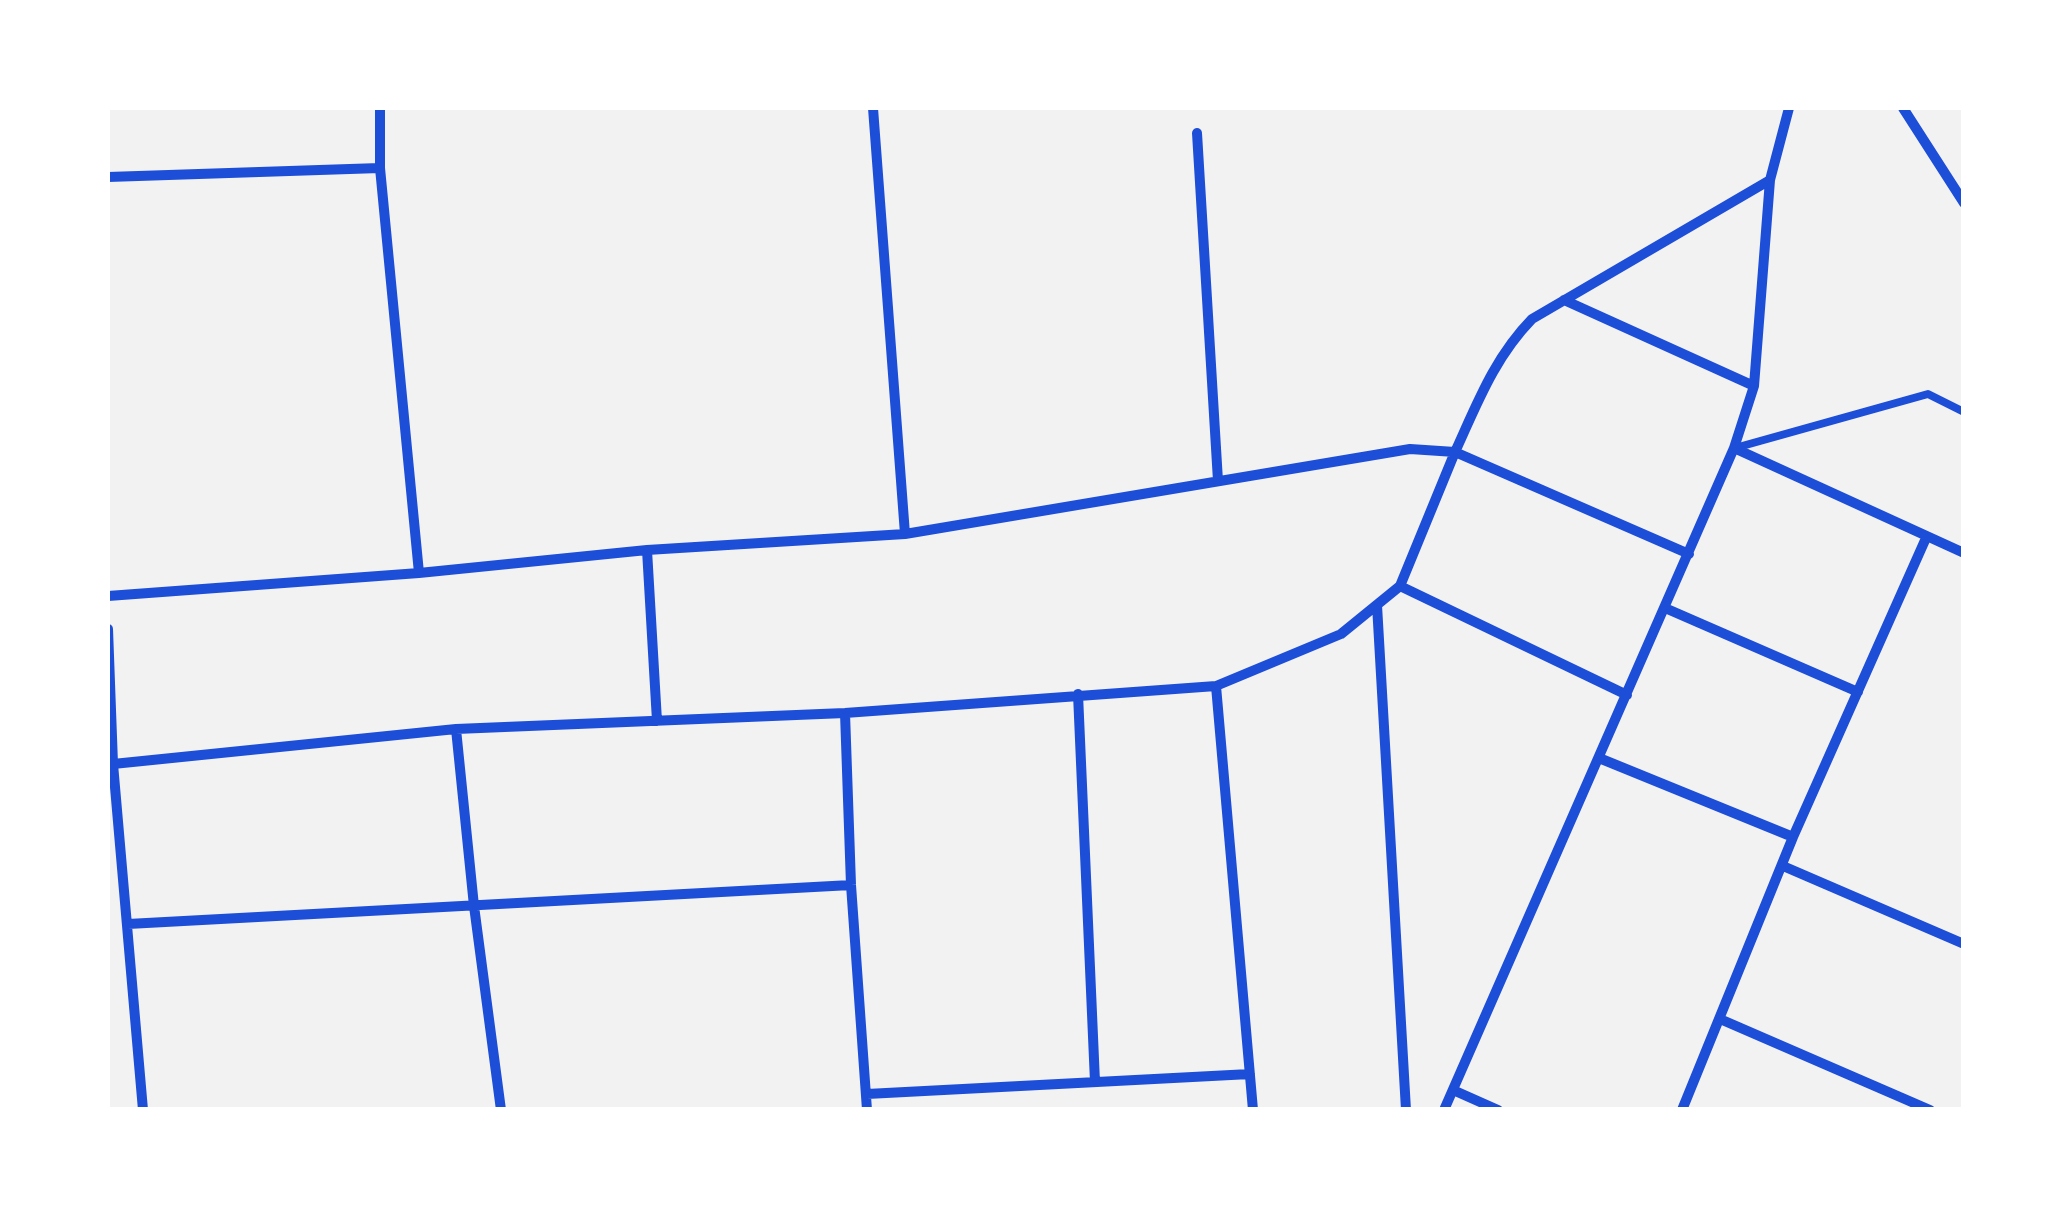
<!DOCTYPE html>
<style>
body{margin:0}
#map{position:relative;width:2071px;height:1217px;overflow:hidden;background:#f2f2f2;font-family:"PT Sans",sans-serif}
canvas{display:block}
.frame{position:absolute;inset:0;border:110px solid #fff;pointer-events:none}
</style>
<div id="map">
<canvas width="2071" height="1217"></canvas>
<div class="frame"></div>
</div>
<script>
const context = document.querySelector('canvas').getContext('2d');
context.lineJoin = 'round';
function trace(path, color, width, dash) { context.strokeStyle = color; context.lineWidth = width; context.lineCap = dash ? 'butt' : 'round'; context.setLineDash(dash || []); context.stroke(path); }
const service = new Path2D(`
 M1735 448 1928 394 1964 412`);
const minor = new Path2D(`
 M380 108V168L419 573
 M873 108 905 534
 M1903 108 1964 203
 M1197 133 1218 481
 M108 177 380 168
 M1564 300 1754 386 1770 180
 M1754 386 1734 448 1964 553
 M647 550 657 721
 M1400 586 1627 695
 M108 596 419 573 647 550 905 534 1410 449 1455 452C1477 404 1494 358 1532 319L1770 180 1789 108
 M1377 605 1406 1110
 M1665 608 1858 692
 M108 629 113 764 143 1110
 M1216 686 1253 1110
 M1078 694 1095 1082
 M845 713 851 885 867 1110
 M456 729 474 906 501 1110
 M1599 758 1793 837
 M113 764 456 729 845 713 1216 686 1341 634 1400 586 1455 452 1689 554
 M1783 866 1964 944
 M128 924 851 885
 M1720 1019 1930 1110
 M1453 1090 1498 1110
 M867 1094 1250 1074
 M1444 1110 1734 448
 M1682 1110 1793 837 1926 538`);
trace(service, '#1d4ed8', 8);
trace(minor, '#1d4ed8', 10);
</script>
